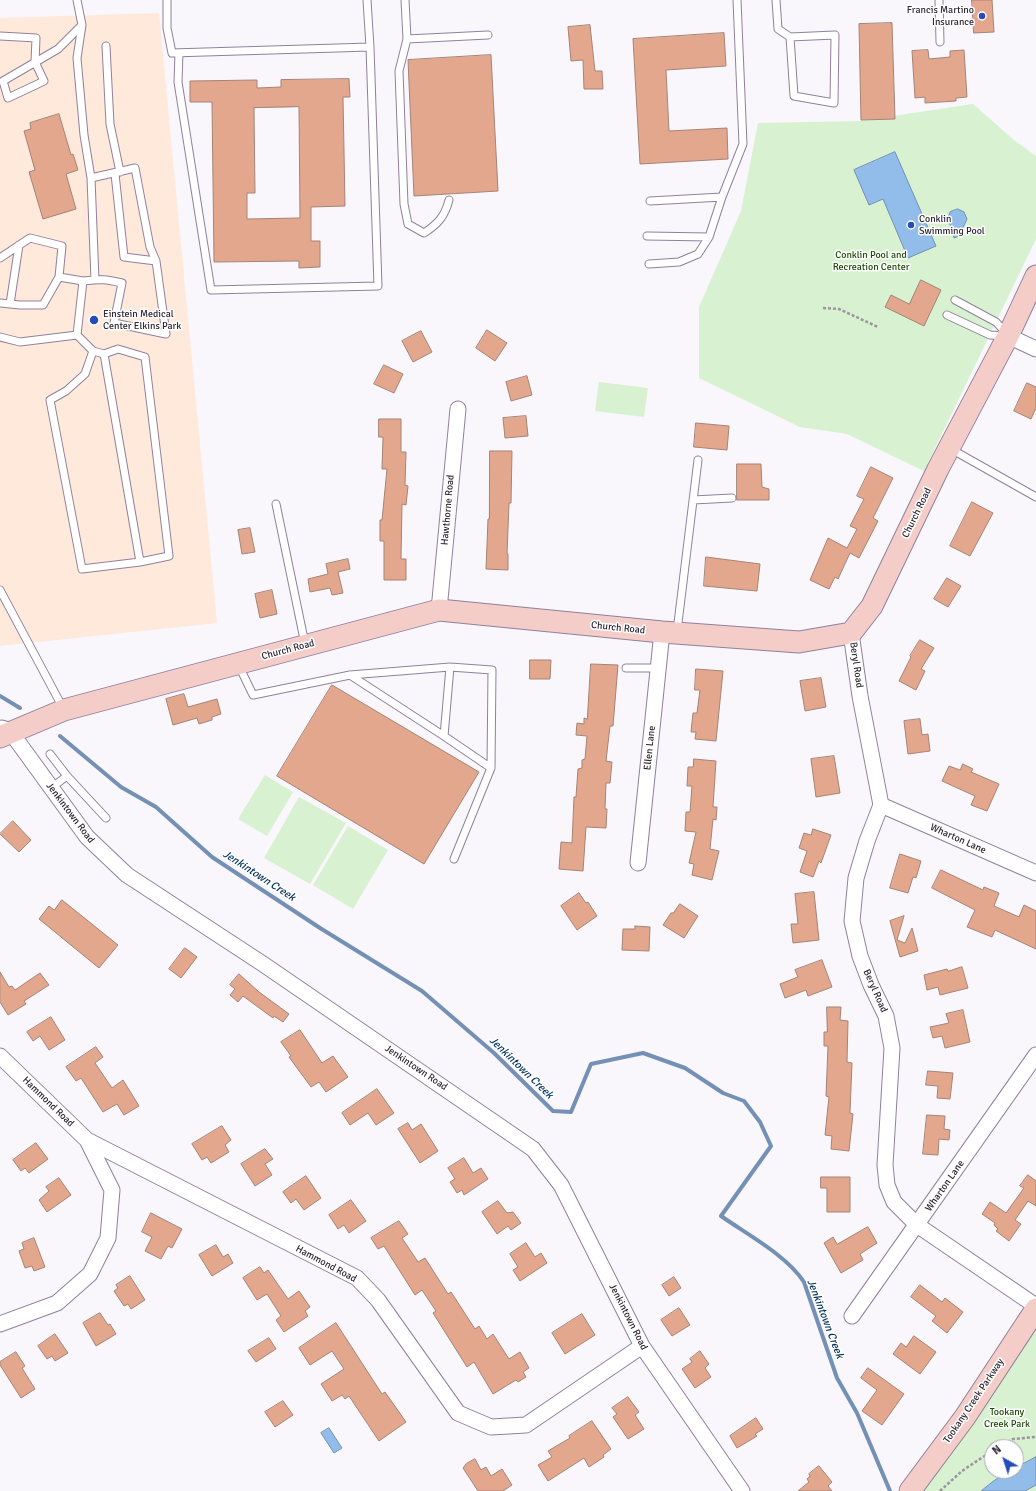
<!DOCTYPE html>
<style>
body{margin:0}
#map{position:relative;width:1036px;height:1491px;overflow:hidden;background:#f9f6fc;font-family:Signika,sans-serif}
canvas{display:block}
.north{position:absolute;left:984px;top:1439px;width:40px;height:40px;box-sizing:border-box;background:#fff;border:1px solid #aba8ad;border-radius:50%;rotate:321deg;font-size:11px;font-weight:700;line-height:16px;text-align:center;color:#2d2632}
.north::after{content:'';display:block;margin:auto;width:14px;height:18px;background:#274bba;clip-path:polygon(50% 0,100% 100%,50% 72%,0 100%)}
</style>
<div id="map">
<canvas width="1036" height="1491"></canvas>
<div class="north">N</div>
</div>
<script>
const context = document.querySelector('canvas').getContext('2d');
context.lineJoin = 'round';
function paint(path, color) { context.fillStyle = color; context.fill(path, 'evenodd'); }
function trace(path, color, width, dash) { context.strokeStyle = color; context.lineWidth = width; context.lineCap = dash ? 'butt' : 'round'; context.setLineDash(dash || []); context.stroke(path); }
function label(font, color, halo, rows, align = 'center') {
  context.font = font + ' Signika,sans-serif'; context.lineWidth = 3; context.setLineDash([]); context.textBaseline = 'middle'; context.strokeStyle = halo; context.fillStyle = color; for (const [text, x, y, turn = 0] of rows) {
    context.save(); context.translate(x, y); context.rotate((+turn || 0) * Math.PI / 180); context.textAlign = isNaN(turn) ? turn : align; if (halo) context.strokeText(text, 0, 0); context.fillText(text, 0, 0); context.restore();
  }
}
const medical = new Path2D(`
 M159 13 217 623 0 646V18Z`);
const green = new Path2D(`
 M973 104 1014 140 1036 156V239L924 471 847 434 800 427 699 378V307L741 211 758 123 860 121Z
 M599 382 648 388 644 417 595 411Z
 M265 775 293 792 267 836 238 819Z
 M299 797 346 823 310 884 264 858Z
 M348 826 388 850 353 909 313 885Z
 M1036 1328V1491H922ZM992 1447H1016V1471H992Z`);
const water = new Path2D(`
 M895 152 936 246 908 258 883 199 869 205 854 170Z
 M958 209 964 212 967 219 959 236 954 238 948 218 950 212Z
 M329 1428 342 1448 334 1453 321 1433Z
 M1036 1457V1485L1025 1491H981C990 1484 1004 1471 1016 1471V1468Z`);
const stream = new Path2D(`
 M0 696 20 708
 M60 736 121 787 156 807 212 857 320 928 422 991 494 1053 553 1111 571 1112 591 1064 643 1053 685 1068 723 1093 744 1101 760 1122 771 1146 721 1216C748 1235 786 1255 804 1282L837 1378 857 1413 890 1491`);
const building = new Path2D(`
 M972 0H992L994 32 974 33Z
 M892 23 895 119 861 120 859 24Z
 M590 25 595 71H602L603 89H584L583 60 571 61 568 27Z
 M724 33 726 66 666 70 669 131 727 128 728 159 640 164 633 39Z
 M928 50 929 59 950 57V51L964 50 967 97 956 98V101L925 103V97L915 98 912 51Z
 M491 55 498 191 414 196 408 60Z
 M349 79 350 97H343L345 206 311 207V241H320V267L299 268V261L214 262 212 102H190V81L257 80V88L281 87V80ZM299 107 300 218 247 219V193H255L254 108Z
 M59 114 71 155 73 154 78 170 66 174 76 209 43 219 29 172 35 170 24 131 31 129 30 123Z
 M921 280 941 290 924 326 885 307 891 295 909 304Z
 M487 330 507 343 495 361 476 348Z
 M421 331 432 352 413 362 402 341Z
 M384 365 403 374 394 393 374 384Z
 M527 376 532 395 511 401 506 382Z
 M1027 383 1036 387V408L1031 419 1014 411Z
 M526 416 528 436 505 438 503 418Z
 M379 419H401V452H406L405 485 408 486 406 505 402 504 401 559H406V580H384V541H380V520H382L387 469H382L383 437H379Z
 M696 423 729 426 727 450 694 447Z
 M490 451H512L511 503H509L507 554H508V570L486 569 488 519H489Z
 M737 464H761L762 487 769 489V500H737Z
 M871 467 893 478 873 518 878 521 859 558 850 553 838 579 835 577 829 589 810 580 828 538 847 548 857 529 850 526 864 499 857 496Z
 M972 502 993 513 970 556 950 546Z
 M250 528 255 552 242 554 238 530Z
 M706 557 760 564 757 591 704 586Z
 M348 559 350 569 338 572 343 593 332 595 330 588 310 592 308 579 328 574 326 564Z
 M947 578 961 586 948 607 934 599Z
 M272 590 277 614 260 618 255 594Z
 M920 640 934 648 921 669 925 671 916 690 899 681 911 657 910 656Z
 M530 660H551L550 679H530Z
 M591 664 618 665 613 726H610L606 761 612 762 610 783H606L605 809H607L606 828 586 827 583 871 559 869 561 842 572 843 574 797H576L578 769 582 768V760L585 759 587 736 576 735 577 723 584 724V718L587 719Z
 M696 669 723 671 716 741 695 739 696 732H691L693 713H697L700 690H695Z
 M821 678 826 707 805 711 800 681Z
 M332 685 479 772 424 864 277 776Z
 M184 694 188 707 217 699 221 714 212 717V720L199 724 197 718 173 725 166 699Z
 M920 719 922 735 928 734 930 751 908 754 904 721Z
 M834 756 840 793 816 797 811 759Z
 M694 759 716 761 713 807H717L716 820 713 819 710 849 719 851 712 880 692 875 694 864 689 863 696 832 685 831 686 812H690L692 786H687L688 767H693Z
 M963 764 973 769 971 772 999 784 987 811 971 805 975 796 942 781 949 766 960 770Z
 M13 821 31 840 19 852 0 834Z
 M813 829 831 835 821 863 819 861 813 877 800 872 807 851 799 848 804 833 811 835Z
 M900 854 921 861 916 878 913 877 908 893 890 888Z
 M941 870 983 890 984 887 999 893 994 906 1019 917 1024 905 1036 911V949L995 930 992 937 967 927 975 910 932 888Z
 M814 892 819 940 793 943 791 924H798L795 894Z
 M579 893 586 903 588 902 597 916 577 930 561 906Z
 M62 900 118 945 99 968 39 919 49 906 54 910Z
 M680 904 698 916 684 938 663 925 671 913H673Z
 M904 916 897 940 905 943 912 928 918 951 900 957 890 921Z
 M635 926 650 927 649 951 622 950 623 929H635Z
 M185 948 197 957 181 978 169 969Z
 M822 960 832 987 808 996 806 990 785 998 780 984 798 977 795 970Z
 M962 967 968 988 940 995 938 987 927 990 924 975 947 969 948 971Z
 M0 972 9 987 12 986 15 990 40 973 49 985 24 1001 26 1004 8 1015 0 1002Z
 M239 974 259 992 289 1014 283 1022 274 1016 273 1018 243 996 238 1002 230 995 235 989 230 985Z
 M827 1007H841L840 1020 848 1021 847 1062 852 1063 850 1113 853 1114 849 1151 831 1149 832 1136 825 1135 829 1097 826 1096 828 1046H824V1032H827Z
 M963 1010 970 1042 945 1048 942 1036 933 1038 930 1027 949 1023 946 1014Z
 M51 1017 65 1040 49 1050 40 1036 33 1041 27 1032Z
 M300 1030 322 1063 333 1056 348 1077 326 1092 319 1082 311 1087 289 1057 291 1056 281 1042Z
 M96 1047 103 1057 95 1063 112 1088 123 1080 139 1106 124 1115 117 1104 103 1112 81 1078 76 1081 66 1067Z
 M928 1071 953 1073 950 1099 937 1098 938 1086 926 1085Z
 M377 1089 394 1113 376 1125 368 1113 350 1125 342 1113Z
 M927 1115 945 1116 944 1129 950 1130 949 1140 939 1139 938 1155 923 1154Z
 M408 1123 412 1130 421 1124 438 1151 420 1163 398 1129Z
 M222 1126 231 1140 225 1145 229 1152 211 1163 207 1157 202 1160 192 1144Z
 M36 1143 48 1159 29 1173 25 1168 21 1171 13 1160Z
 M265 1149 273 1159 265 1164 272 1175 255 1186 241 1164Z
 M464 1158 473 1173 481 1168 488 1179 464 1195 462 1190 457 1193 450 1182 455 1179 448 1168Z
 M1028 1175 1036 1181V1206L1028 1201 1015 1220 1021 1224 1009 1241 996 1231 998 1229 994 1225 995 1223 982 1214 990 1202 1006 1213 1024 1188 1020 1186Z
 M306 1176 321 1198 304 1210 296 1199 291 1203 283 1192Z
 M821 1177H850V1212H827V1188H821Z
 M59 1178 71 1195 47 1212 39 1200 49 1191 46 1187Z
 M351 1200 366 1221 349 1233 344 1225 338 1229 329 1215Z
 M498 1201 507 1213 513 1212 521 1223 511 1230 508 1226 497 1234 482 1212Z
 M151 1213 182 1229 172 1248 168 1246 161 1259 145 1251 152 1237 142 1232Z
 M399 1221 408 1234 402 1238 418 1262 425 1258 448 1294 451 1292 475 1329 479 1326 487 1339 493 1334 509 1359 520 1352 529 1368 523 1372 526 1377 518 1382 516 1380 493 1394 474 1362 467 1367 433 1313 436 1311 422 1290 415 1295 384 1246 378 1249 371 1238Z
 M868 1227 877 1243 860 1254 863 1260 841 1273 824 1243 833 1237 837 1244Z
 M34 1238 45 1267 34 1271 32 1266 25 1268 19 1251 24 1249 22 1243Z
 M526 1243 535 1257 541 1253 547 1263 520 1281 513 1270 518 1267 510 1254Z
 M216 1245 223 1257 228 1254 233 1263 212 1276 199 1255Z
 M260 1267 264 1273 268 1270 288 1299 299 1291 310 1307 305 1311 308 1316 284 1332 276 1320 281 1316 267 1294 257 1300 243 1278Z
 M130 1276 145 1300 131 1309 128 1304 124 1306 114 1291 118 1288 116 1285Z
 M674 1277 681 1288 669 1296 662 1285Z
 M920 1285 942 1302 945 1298 963 1312 947 1333 932 1321 936 1316 911 1297Z
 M679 1308 690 1325 672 1336 661 1320Z
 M100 1313 108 1325 110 1324 116 1334 96 1346 83 1323Z
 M582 1314 595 1335 565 1354 552 1333Z
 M336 1323 382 1394 385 1392 406 1422 379 1441 349 1396 345 1399 342 1395 332 1401 321 1384 344 1369 332 1351 310 1365 299 1348Z
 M55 1334 68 1353 55 1361 52 1356 47 1359 38 1346Z
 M914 1336 936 1352 920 1374 893 1354 901 1343 906 1347Z
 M269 1338 276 1349 256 1362 248 1351Z
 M700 1351 709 1364 705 1368 711 1377 695 1388 682 1369 692 1362 690 1359Z
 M16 1352 25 1366 22 1368 35 1389 21 1398 0 1365V1362Z
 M868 1368 904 1394 882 1425 862 1411 877 1390 861 1378Z
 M628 1397 639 1412 635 1415 644 1429 628 1439 613 1417 617 1414 612 1408Z
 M283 1401 293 1415 275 1427 265 1412Z
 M756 1418 763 1429 755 1434 757 1436 737 1448 730 1436Z
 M592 1421 611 1449 603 1455 604 1457 589 1467 584 1458 548 1481 538 1465 552 1457 548 1451 570 1438 569 1436Z
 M475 1459 481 1470 486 1467 491 1476 502 1469 512 1485 503 1491H478L463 1468 466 1464Z
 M819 1466 832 1482 828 1486 832 1491H798L809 1482 807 1479 810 1476 809 1474Z`);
const path = new Path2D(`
 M823 308 839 309 878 327
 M999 1447 1013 1439 1036 1437
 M940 1491 962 1471 992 1451`);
const lane = new Path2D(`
 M167 0V28L172 53 370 47 367 0
 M405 0 407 39 488 35
 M776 0 778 29 790 37 835 35 834 103 794 96 790 37
 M939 0 940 42
 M82 25 77 58 84 135 91 178
 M0 36 36 38 35 62 44 81 8 98 3 81 58 49 82 25 77 0
 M407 39 399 71 404 204 408 224 424 233C438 224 445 216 449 200
 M106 46 110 124 120 172
 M179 53 178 82 211 290 378 286 370 47
 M115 174 124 257 156 261
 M650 201 722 197 743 144 737 0
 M647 236 709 237 722 197
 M0 258 30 238 62 246 59 277 43 305H20L0 303
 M649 264 679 262 698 254 709 237
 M83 281C101 279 105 279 122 283L114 323 166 334 156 261 150 247 135 168 91 178 95 280
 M955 300 996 322 1007 334
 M10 304 19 245
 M947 315 990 335 1006 336
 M77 335 93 351 85 374 66 391 50 400 82 569 140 562 104 354 93 351
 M0 337 20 342 77 335 83 281 59 277
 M104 354 118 349 145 357 169 556 140 562
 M951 449 1036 497
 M693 500 732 498
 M276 504 305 644
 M0 590 63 708
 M677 631 698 460
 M239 666 253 695 350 675 450 667 492 670 491 768 454 859
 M626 668H658
 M350 675 444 736 491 768
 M444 736 450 667
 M50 754 67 776
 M51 788 67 776 106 818`);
const street = new Path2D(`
 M1008 336 1036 349
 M439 610 458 409
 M851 633 860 696 881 805 867 841 856 878 852 921 860 956 871 985 886 1016 892 1048 885 1165 887 1185 894 1202 917 1225 1036 1306
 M2 728 10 731 87 837 127 875 263 964 533 1149 561 1185 642 1346 742 1491
 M881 805 1036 873
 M638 863 662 632
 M0 1056 87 1140 357 1278 378 1300 458 1413 491 1427 526 1425 642 1346
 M852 1316 1036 1055
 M0 1324 57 1303 90 1274 108 1238 112 1190 87 1140`);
const secondary = new Path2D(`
 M0 737 64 710 439 610 662 632 799 642 851 633 872 606 938 469 1008 336 1036 276
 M910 1491 965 1417 1036 1309`);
const markers = [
 [982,16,4,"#274bba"],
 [911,225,4,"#274bba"],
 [94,320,5,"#274bba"]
];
const poiNames = [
 ["Francis Martino",974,10,"right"],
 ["Insurance",974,22,"right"],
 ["Conklin",919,219],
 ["Swimming Pool",919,231],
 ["Einstein Medical",103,314],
 ["Center Elkins Park",103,326]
];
const parkNames = [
 ["Conklin Pool and",871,255],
 ["Recreation Center",871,267],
 ["Tookany",1007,1412],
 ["Creek Park",1007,1424]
];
const streetNames = [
 ["Hawthorne Road",448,510,-85],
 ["Church Road",917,513,-64],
 ["Church Road",618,628,6],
 ["Church Road",288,650,-15],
 ["Beryl Road",856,665,82],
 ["Ellen Lane",650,748,-84],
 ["Jenkintown Road",70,813,53],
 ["Wharton Lane",958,839,24],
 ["Beryl Road",875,991,66],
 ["Jenkintown Road",416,1068,34],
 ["Hammond Road",48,1102,44],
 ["Wharton Lane",945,1186,-55],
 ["Hammond Road",326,1264,28],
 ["Jenkintown Road",628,1317,63],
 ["Tookany Creek Parkway",974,1401,-56]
];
const waterNames = [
 ["Jenkintown Creek",259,876,33],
 ["Jenkintown Creek",521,1068,44],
 ["Jenkintown Creek",825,1319,69]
];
paint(medical, '#fee9db');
paint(green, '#d8f1d1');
paint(water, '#92bdeb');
trace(water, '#7490b4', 1);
trace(stream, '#7490b4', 4);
paint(building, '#e3a78e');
trace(building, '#a58375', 1);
trace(lane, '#90809d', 9);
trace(street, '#90809d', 17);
trace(secondary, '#90809d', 23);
trace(path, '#9a959e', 2.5, [3, 2]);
trace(lane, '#fff', 7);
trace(street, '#fff', 15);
trace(secondary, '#f4cdc9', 21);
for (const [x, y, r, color] of markers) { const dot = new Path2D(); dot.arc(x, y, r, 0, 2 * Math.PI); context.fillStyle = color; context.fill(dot); trace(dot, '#fff', 1.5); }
label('10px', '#2d2632', '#fff', poiNames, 'left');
label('10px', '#1c4c06', '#fff', parkNames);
label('10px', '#2d2632', '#fff', streetNames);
label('italic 11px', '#00325b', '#fff', waterNames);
</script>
